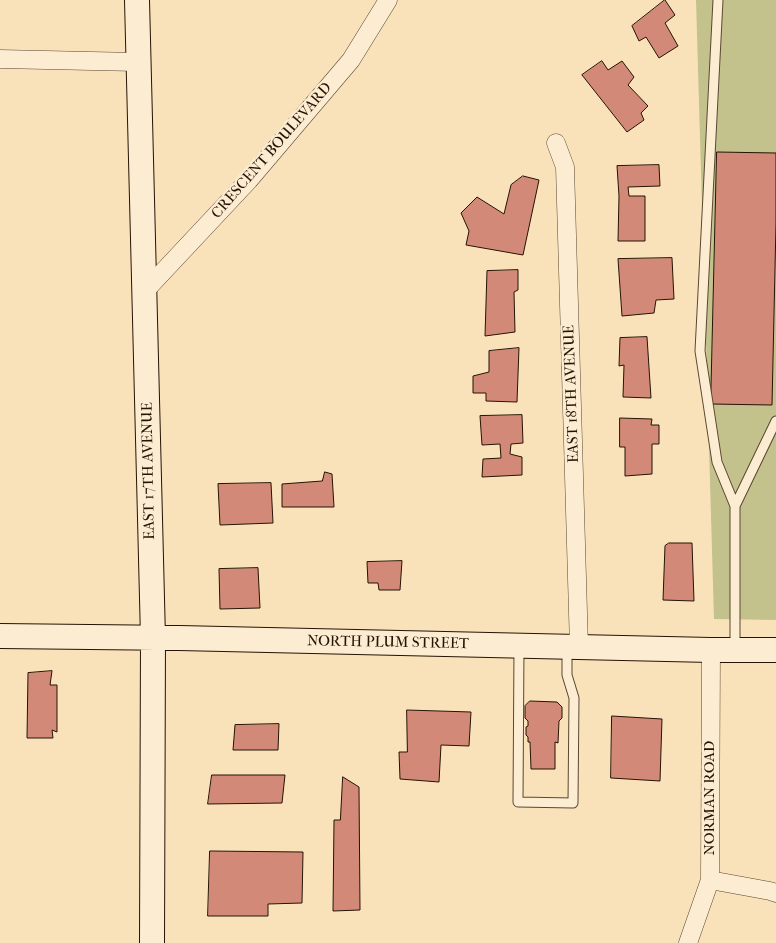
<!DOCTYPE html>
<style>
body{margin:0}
canvas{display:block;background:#f9e2ba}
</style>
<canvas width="776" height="943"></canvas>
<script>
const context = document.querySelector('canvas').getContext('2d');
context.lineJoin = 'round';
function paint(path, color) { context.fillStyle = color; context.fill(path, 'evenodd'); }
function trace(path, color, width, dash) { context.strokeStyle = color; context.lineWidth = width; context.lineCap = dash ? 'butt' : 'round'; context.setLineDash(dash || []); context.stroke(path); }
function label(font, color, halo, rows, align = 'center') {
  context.font = font + ' "IM FELL French Canon",serif'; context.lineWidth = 4.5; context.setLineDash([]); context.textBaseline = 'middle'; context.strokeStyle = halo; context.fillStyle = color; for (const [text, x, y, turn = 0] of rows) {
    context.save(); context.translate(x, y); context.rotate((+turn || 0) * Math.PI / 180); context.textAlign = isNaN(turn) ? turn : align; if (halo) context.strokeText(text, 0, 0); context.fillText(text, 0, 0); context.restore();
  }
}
const green = new Path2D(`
 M696 0H776V620L714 619Z`);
const building = new Path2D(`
 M665 0 675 15 665 23 678 46 659 58 646 37 639 41 632 26Z
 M602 61 608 70 622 61 634 77 628 85 648 106 641 113 644 120 627 132 582 75Z
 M717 152 776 153V223L772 405 711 404Z
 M659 165 660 186 628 187 629 196H645V241H618L619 196 617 166Z
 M523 176 539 180 523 255 466 245 469 231 461 213 477 197 504 214 511 185Z
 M672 258 674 299 656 300 654 313 622 316 618 259Z
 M518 270V290L514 292 515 332 485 336 487 271Z
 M647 337 651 398 623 397 624 365 619 366 620 338Z
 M519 348 517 402 486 401V393H473V376L489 372V351Z
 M522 415 523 443 511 444 510 454 522 457V475L482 477 483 459 501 458 500 444 482 445 480 416Z
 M620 418 652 419 651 425H659V444H652V474L625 476V447H620Z
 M325 472 332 474 334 507H282V484L322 481Z
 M271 483 273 523 220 525 218 484Z
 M669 543H692L694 601 663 600 665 546Z
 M402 561 400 590H379L378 583H368L367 562Z
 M258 568 260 608 220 609 219 569Z
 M52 671 50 685H57V732L52 730 53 738H27L28 673Z
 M530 701 557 702 562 707V718L559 721 558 743 555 742V769H531L530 742H528V737L526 735V727L528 726V721L525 718V706Z
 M407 710 471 712 469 746 441 745 439 782 400 779 399 752H407Z
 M612 716 662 719 660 781 611 778Z
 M279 724 278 750H233L235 725Z
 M212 775H285L282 803 208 804Z
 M343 777 359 787 360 910 333 911 334 820H340Z
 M210 851 303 852 302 903 268 904V916H208Z`);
const lane = new Path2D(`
 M718 0 700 351 717 462 735 506V650
 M735 506 776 421
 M519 646 518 802 573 803 574 698 567 675V648`);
const street = new Path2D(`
 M0 59 137 62
 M556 143 565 167 579 647
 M144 292 249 180 351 60 388 0
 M710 880 770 891 776 893
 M688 943 710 880 711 650`);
const secondary = new Path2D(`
 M137 0 153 638 152 943
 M0 636 179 638 711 650H776`);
const streetNames = [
 ["CRESCENT BOULEVARD",272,151,-49],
 ["EAST 18TH AVENUE",572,394,-92],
 ["EAST 17TH AVENUE",149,471,-91],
 ["NORTH PLUM STREET",388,643,1],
 ["NORMAN ROAD",710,798,-90]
];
paint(green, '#c3c28c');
paint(building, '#d38977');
trace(building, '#251304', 1);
trace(lane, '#5a4732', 11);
trace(street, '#5a4732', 19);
trace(secondary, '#251304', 26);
trace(lane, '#fbecd2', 9);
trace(street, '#fbecd2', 18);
trace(secondary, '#fbecd2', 24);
label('15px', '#251304', '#fbecd2', streetNames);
</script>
